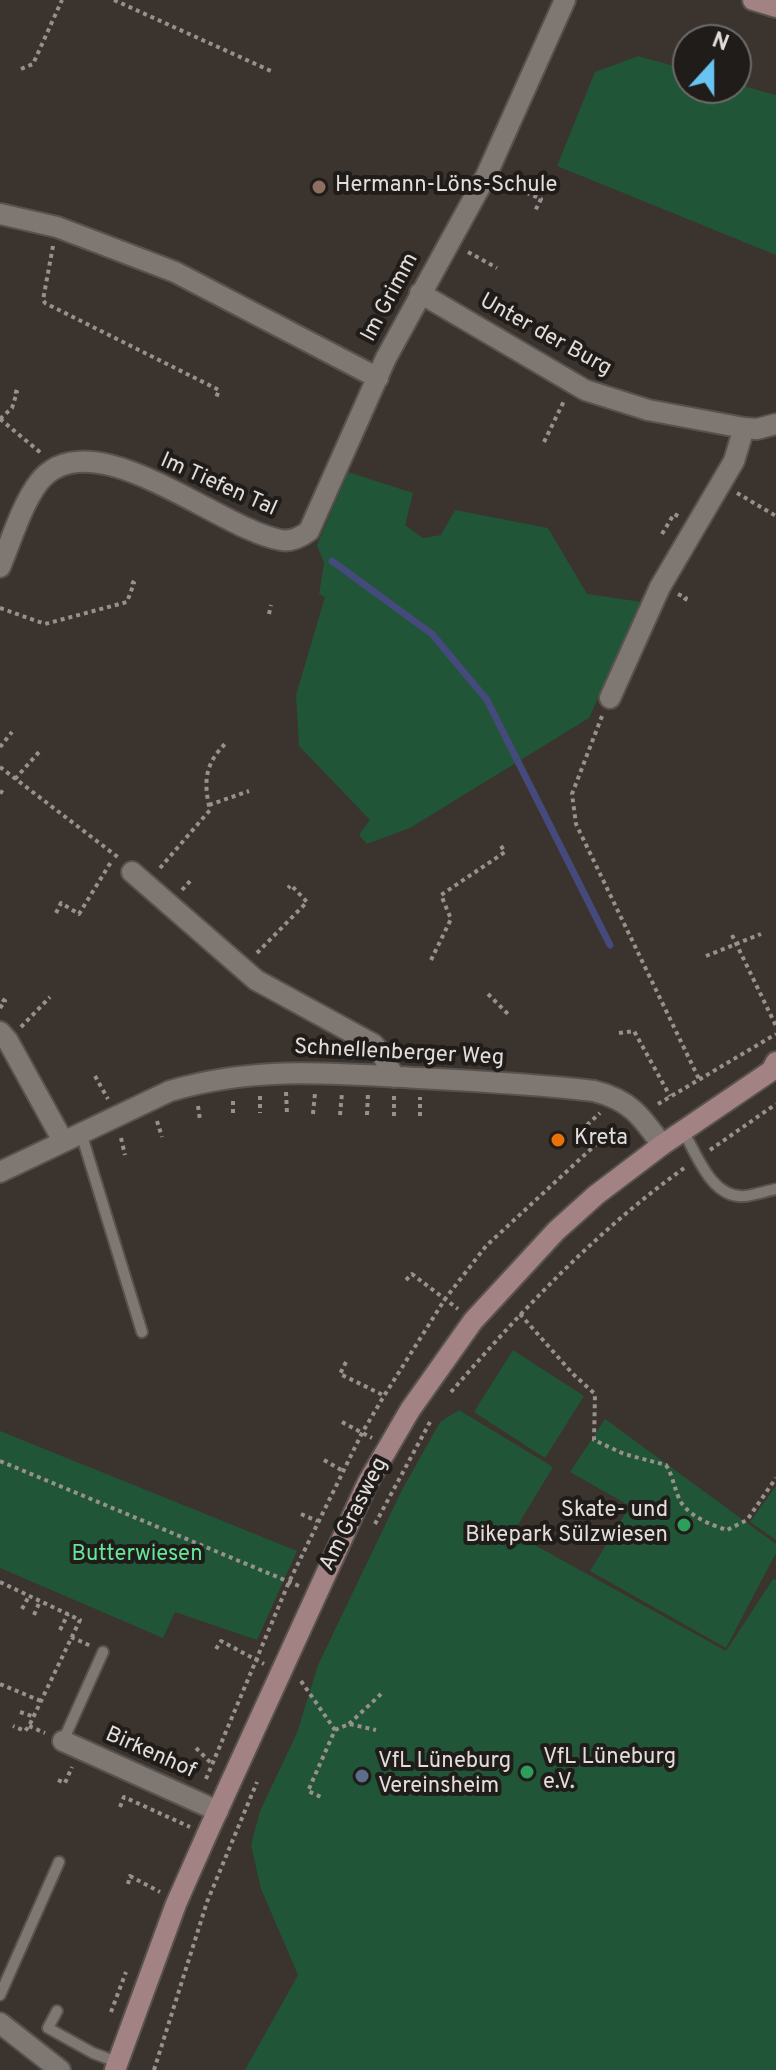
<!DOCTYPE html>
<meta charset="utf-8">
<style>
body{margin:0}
#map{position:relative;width:776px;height:2070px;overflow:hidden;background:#3b332e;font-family:Overpass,sans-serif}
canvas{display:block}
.north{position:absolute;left:672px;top:24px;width:80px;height:80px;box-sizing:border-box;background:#1f1c19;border:2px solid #6d6a67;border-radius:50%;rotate:21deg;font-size:22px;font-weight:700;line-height:32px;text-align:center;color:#e3dedb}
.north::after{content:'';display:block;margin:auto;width:28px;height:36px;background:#68c4f0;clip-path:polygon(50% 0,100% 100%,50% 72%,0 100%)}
</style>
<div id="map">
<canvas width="776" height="2070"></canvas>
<div class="north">N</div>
</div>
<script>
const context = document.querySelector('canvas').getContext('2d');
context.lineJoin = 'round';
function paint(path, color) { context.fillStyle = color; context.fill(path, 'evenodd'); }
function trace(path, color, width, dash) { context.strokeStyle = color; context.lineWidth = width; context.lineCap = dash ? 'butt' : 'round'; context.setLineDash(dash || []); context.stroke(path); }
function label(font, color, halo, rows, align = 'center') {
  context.font = font + ' Overpass,sans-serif'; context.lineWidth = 8; context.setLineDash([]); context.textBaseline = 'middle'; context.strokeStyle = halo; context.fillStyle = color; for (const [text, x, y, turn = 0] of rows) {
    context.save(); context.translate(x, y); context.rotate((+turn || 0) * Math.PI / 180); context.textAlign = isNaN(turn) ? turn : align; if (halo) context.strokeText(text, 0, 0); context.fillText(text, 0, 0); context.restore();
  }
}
const green = new Path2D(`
 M638 56 688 70V88H736V84L776 95V255L557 166 595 72Z
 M348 472 413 493 405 525 423 538 441 535 455 510 548 528 587 594 642 602 589 718 410 828 367 844 359 835 370 820 299 746 296 695 325 597 319 594 324 563 317 545Z
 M513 1350 584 1396 545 1458 474 1412Z
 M459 1410 553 1467 513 1533 726 1651 773 1579 776 1580V2070H245L298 1975 261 1889 251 1845 260 1811 297 1733 318 1665 402 1490 440 1422Z
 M605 1419 776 1544V1553L726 1648 590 1571 630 1506 570 1472Z
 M0 1431 297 1551 257 1640 175 1612 163 1638 0 1568Z
 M776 1486V1540L750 1522Z`);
const stream = new Path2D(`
 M332 561 432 634 487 700 610 945`);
const path = new Path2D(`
 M114 0 271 71
 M21 69 33 64 62 0
 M504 183 541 199 535 211
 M53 246 43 300 45 303 219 390 216 398
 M468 252 497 268
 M0 419 41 453
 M0 419 12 408 17 392 13 391
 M544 442 564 401
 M737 493 776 516
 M662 534 674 514 680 517
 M678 594 686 598 684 602
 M0 608 45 624 127 602 134 583 130 581
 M269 614 271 605
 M602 716 572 794 576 824 699 1079
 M0 747 12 732
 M0 767 119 858
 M15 779 39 752
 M0 791 3 793
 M209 805 249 791
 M160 868 210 810C203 781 205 763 227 742
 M182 890 191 880
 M56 913 61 903 79 914 111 862
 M732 935 776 1026
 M257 953 307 902 291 885 288 888
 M706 956 761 934
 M431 960 451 919 441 895 505 852 499 843
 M488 994 509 1015
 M0 1008 5 1001 0 998
 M21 1027 50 997
 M619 1033 634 1031 670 1096
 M95 1076 108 1099
 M286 1092 287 1114
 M260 1096V1113
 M658 1104 776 1034
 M198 1106 200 1120
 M233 1113V1099
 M313 1114 315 1093
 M340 1115 342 1093
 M367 1115 368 1094
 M394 1116V1095
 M420 1116V1097
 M157 1121 162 1137
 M587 1125 600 1113
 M121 1138 125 1155
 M710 1150 776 1104
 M406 1280 412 1274 458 1309
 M520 1314 573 1374 595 1394 594 1440 624 1454 666 1465C673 1477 673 1483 678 1496 684 1514 710 1525 727 1530L747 1520 776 1478
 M346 1362 340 1374 383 1395
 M451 1392C523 1309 597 1230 687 1166
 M342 1422 372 1438
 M324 1460 343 1471
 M0 1461 299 1586
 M301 1514 317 1521
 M375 1524 430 1422
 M0 1582 80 1620 29 1726 25 1731 13 1726
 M22 1609 29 1596
 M34 1615 40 1601
 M60 1630 68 1614
 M71 1637 91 1646
 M216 1649 221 1641 264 1664
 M301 1681 335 1730 308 1791 323 1798
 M0 1684 41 1701
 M20 1712 32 1716
 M349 1724 381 1694
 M29 1726 45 1733
 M335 1730 349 1724 376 1730
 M196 1748 211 1763
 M206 1779 289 1582 362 1433 384 1396 445 1299 486 1246 605 1136 620 1128
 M58 1780 65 1783 72 1767
 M120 1807 124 1797 190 1827
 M128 1884 130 1876 160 1892
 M111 2012 126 1972
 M154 2070 207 1902 257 1782`);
const lane = new Path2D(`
 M683 1131C697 1154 711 1199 745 1196 755 1195 766 1191 776 1189
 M81 1133 142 1332
 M63 1741 103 1652
 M0 1995 59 1862
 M57 2011 48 2028 93 2053 117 2062`);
const street = new Path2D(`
 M0 214 57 227 175 272 378 378
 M420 293 585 390 648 410 744 428 757 429 776 424
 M0 567C11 541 22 504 39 482 91 416 220 530 281 540 292 542 301 537 309 531L386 358 486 176 565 0
 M610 698 660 587 734 461 744 428
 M132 872 256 980 373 1044 382 1054 394 1077
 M0 1032 8 1041 63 1141
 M0 1172 170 1091C254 1066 331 1073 418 1078 477 1081 536 1084 594 1091 630 1100 641 1116 662 1145
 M63 1741 218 1811
 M0 2023 60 2070`);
const secondary = new Path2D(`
 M753 0 776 7
 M115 2070 176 1904 207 1834 368 1482 410 1410 473 1321 556 1231 596 1195 662 1145 771 1071 776 1062`);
const markers = [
 [319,187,8,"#8d6e63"],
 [558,1140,8,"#e8710a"],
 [684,1525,8,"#2e9e5b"],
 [527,1772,8,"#2e9e5b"],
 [362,1776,8,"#5c6f8a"]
];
const poiNames = [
 ["Hermann-Löns-Schule",335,187],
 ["Kreta",574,1140],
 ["Skate- und",668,1512,"right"],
 ["Bikepark Sülzwiesen",668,1537,"right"],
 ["VfL Lüneburg",543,1759],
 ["e.V.",543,1784],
 ["VfL Lüneburg",378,1763],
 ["Vereinsheim",378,1788]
];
const streetNames = [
 ["Im Grimm",391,298,-62],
 ["Unter der Burg",545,336,29],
 ["Im Tiefen Tal",218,486,24],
 ["Schnellenberger Weg",399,1054,3],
 ["Am Grasweg",355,1515,-63],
 ["Birkenhof",150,1754,24]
];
const parkNames = [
 ["Butterwiesen",137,1556]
];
paint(green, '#215537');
trace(stream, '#444a7b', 7);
trace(lane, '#58524e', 14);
trace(street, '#58524e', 24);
trace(secondary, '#58524e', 24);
trace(path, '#97908d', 4, [4, 4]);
trace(lane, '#7f7771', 10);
trace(street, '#7f7771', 20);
trace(secondary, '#a28282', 20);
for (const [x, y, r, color] of markers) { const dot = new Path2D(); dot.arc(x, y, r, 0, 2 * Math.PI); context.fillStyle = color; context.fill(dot); trace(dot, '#1f1c19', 3); }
label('22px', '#e3dedb', '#1f1c19', poiNames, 'left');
label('22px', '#e3dedb', '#1f1c19', streetNames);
label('22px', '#65e79b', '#1f1c19', parkNames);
</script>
